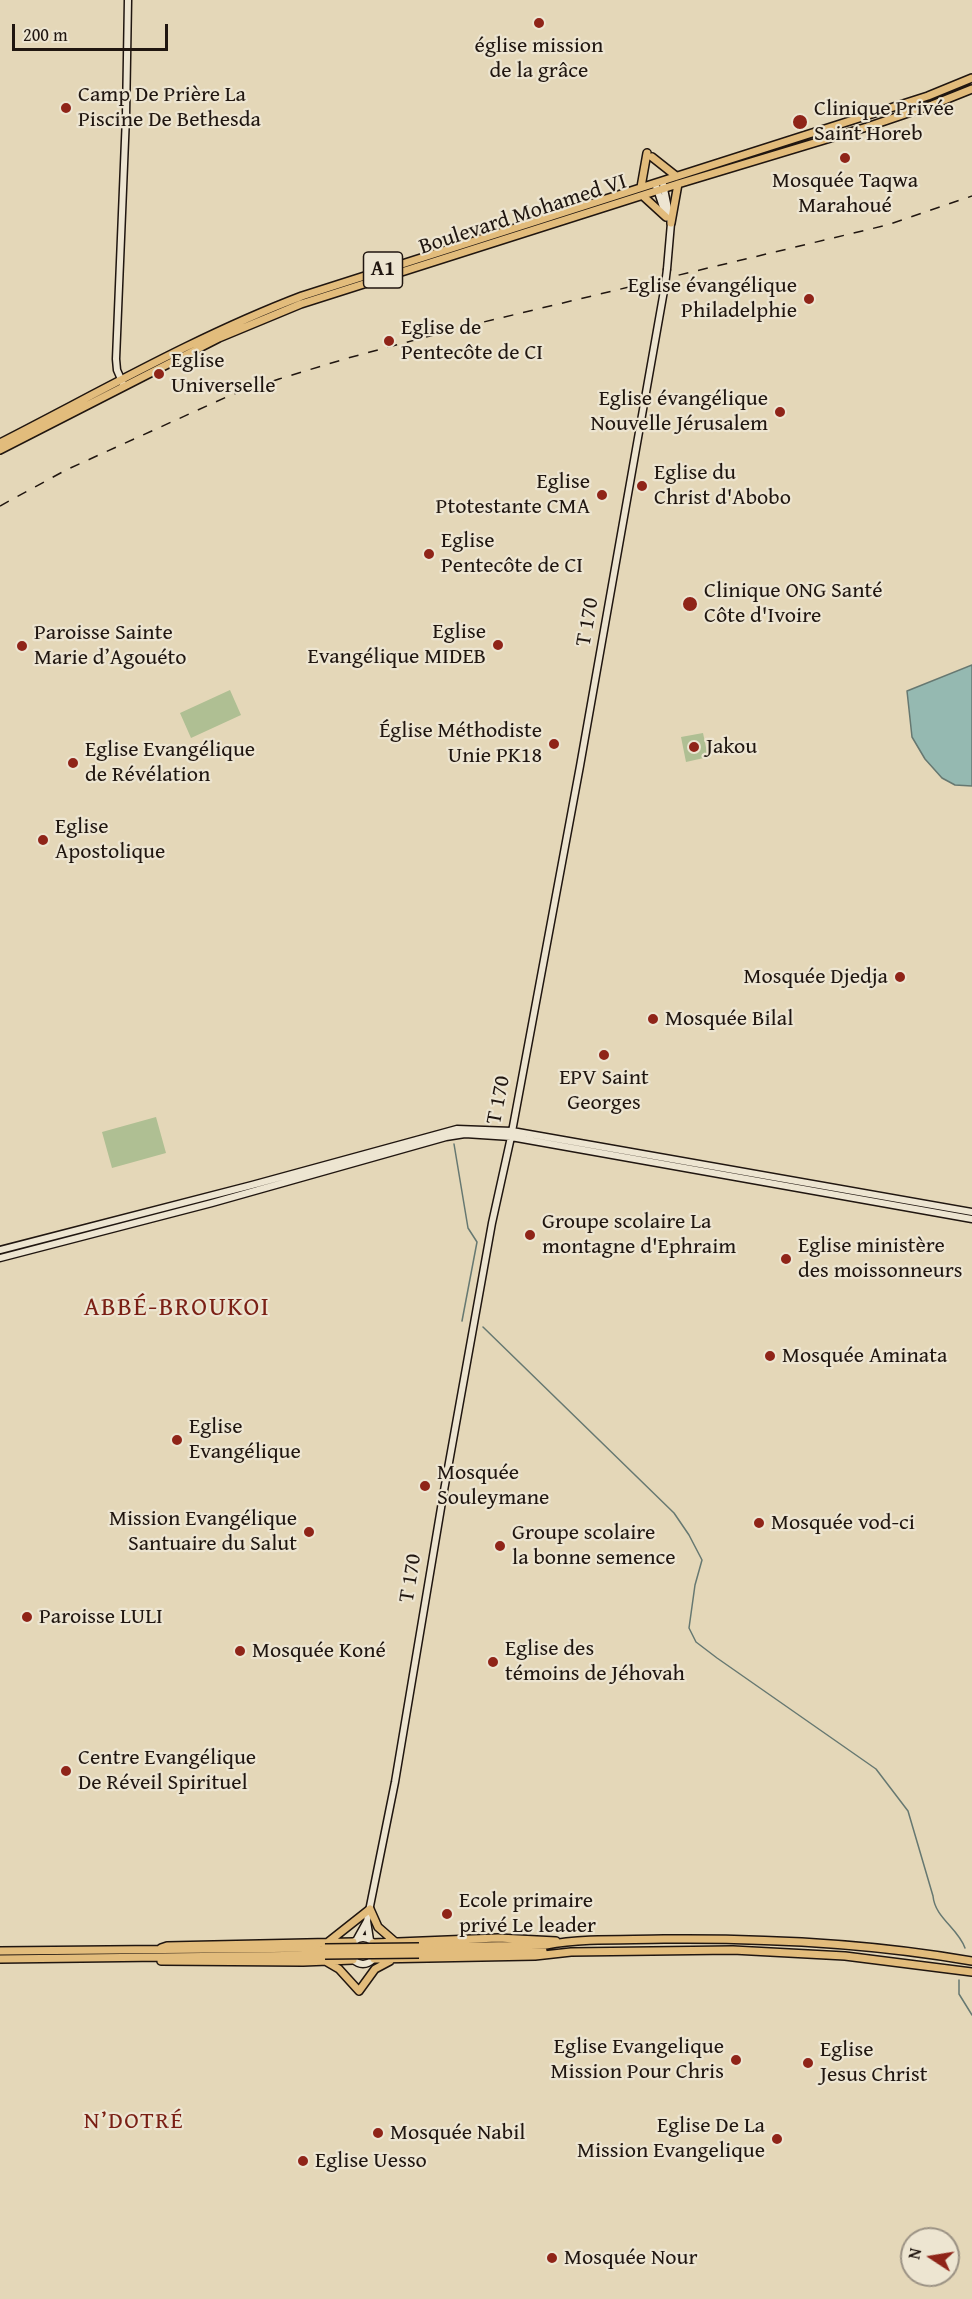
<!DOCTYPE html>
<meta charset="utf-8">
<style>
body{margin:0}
#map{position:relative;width:972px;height:2299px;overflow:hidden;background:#e4d7b8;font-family:"Gentium Book Plus",serif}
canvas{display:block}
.north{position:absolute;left:900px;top:2227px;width:60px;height:60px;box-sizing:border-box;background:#ede5d1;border:2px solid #9b9284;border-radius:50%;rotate:282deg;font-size:16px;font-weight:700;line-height:24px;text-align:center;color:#201610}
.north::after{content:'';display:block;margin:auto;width:21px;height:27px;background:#8f2418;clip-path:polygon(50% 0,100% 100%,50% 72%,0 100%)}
.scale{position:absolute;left:12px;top:24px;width:156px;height:27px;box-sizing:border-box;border:3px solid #201610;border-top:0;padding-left:8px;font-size:18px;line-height:21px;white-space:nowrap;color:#201610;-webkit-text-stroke:4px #ede5d1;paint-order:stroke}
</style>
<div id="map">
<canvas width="972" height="2299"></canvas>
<div class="north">N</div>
<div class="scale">200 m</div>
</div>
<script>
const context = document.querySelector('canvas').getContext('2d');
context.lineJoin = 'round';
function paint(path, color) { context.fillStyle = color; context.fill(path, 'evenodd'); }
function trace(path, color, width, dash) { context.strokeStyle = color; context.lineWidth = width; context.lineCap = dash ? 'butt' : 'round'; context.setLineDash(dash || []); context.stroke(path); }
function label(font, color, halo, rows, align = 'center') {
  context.font = font + ' "Gentium Book Plus",serif'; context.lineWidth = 4.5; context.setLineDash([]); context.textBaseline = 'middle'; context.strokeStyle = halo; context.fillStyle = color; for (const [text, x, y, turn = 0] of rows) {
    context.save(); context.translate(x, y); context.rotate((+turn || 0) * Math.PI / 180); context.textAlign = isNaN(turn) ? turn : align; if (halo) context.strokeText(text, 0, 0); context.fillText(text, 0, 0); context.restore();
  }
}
const green = new Path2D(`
 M230 690 241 715 191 738 180 713Z
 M703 733 708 757 686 762 681 737Z
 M156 1117 166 1153 112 1168 102 1132Z`);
const water = new Path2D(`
 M972 665V786L955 785 942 778 925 759 912 737 907 691Z`);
const stream = new Path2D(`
 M454 1144 468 1228 477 1242 462 1321
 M483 1327 674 1513 689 1535 702 1560 695 1585 689 1628 696 1642 717 1658 876 1769 908 1811 933 1896C935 1918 958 1928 965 1948
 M959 1980V1994L972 2015`);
const secondary = new Path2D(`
 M663 184 671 223 667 269
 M656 186 666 216
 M124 386 117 370 116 359 126 116 128 0
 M0 1250 252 1185 457 1129 512 1131 972 1212
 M0 1258 212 1203 446 1137 465 1134 511 1137 972 1219
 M350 1951a13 13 0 1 1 26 0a13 13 0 1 1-26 0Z
 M357 1939 367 1921
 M370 1940 367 1921 395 1782 443 1496 492 1223 511 1137 580 766 665 285`);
const primary = new Path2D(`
 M652 157 676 176
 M641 187 647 153
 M643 196 666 217
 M671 223 678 184
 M0 443C100 392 197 336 302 296L928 96 972 78
 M0 450 219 338 301 304 678 184 867 127 932 105 972 89
 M327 1943 370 1909 378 1927 394 1941
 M373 1943 498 1938 556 1941
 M419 1947 546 1945C584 1938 625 1940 664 1939 767 1938 870 1943 972 1961
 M161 1948 167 1946 353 1942
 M0 1951 325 1948
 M419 1954 543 1951
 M0 1959 325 1955
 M374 1959 535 1956 571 1952 733 1950 845 1956 972 1972
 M161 1961 303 1962 353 1960
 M327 1962 339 1969 359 1991 375 1969 390 1961`);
const rail = new Path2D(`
 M0 506 66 470 134 439 231 395 279 379 348 358 467 326 887 225 972 196`);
const secondaryBridge = new Path2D(`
 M665 285 667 269`);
const primaryBridge = new Path2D(`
 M325 1948 419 1947
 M325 1955 419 1954`);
const markers = [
 [539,23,6,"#8f2418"],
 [66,108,6,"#8f2418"],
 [800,122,8,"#8f2418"],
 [845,158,6,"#8f2418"],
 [809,299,6,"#8f2418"],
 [389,341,6,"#8f2418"],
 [159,374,6,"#8f2418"],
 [780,412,6,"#8f2418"],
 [642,486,6,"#8f2418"],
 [602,495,6,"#8f2418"],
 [429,554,6,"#8f2418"],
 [690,604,8,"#8f2418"],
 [498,645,6,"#8f2418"],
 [22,646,6,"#8f2418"],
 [554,744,6,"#8f2418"],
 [694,747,6,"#8f2418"],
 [73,763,6,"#8f2418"],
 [43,840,6,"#8f2418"],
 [900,977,6,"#8f2418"],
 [653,1019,6,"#8f2418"],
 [604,1055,6,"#8f2418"],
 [530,1235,6,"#8f2418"],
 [786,1259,6,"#8f2418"],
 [770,1356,6,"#8f2418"],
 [177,1440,6,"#8f2418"],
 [425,1486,6,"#8f2418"],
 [759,1523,6,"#8f2418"],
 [309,1532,6,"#8f2418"],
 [500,1546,6,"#8f2418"],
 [27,1617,6,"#8f2418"],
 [240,1651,6,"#8f2418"],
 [493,1662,6,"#8f2418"],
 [66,1771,6,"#8f2418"],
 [447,1914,6,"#8f2418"],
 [736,2060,6,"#8f2418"],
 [808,2063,6,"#8f2418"],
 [378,2133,6,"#8f2418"],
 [777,2139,6,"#8f2418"],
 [303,2161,6,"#8f2418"],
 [552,2258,6,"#8f2418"]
];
const shields = [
 [383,270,39]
];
const shieldNames = [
 ["A1",383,270]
];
const poiNames = [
 ["église mission",539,46,"center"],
 ["de la grâce",539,71,"center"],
 ["Camp De Prière La",78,95],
 ["Piscine De Bethesda",78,120],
 ["Clinique Privée",814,109],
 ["Saint Horeb",814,134],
 ["Mosquée Taqwa",845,181,"center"],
 ["Marahoué",845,206,"center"],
 ["Eglise évangélique",797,286,"right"],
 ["Philadelphie",797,311,"right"],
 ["Eglise de",401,328],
 ["Pentecôte de CI",401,353],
 ["Eglise",171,361],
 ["Universelle",171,386],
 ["Eglise évangélique",768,399,"right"],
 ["Nouvelle Jérusalem",768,424,"right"],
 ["Eglise du",654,473],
 ["Christ d'Abobo",654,498],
 ["Eglise",590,482,"right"],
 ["Ptotestante CMA",590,507,"right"],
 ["Eglise",441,541],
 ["Pentecôte de CI",441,566],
 ["Clinique ONG Santé",704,591],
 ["Côte d'Ivoire",704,616],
 ["Eglise",486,632,"right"],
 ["Evangélique MIDEB",486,657,"right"],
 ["Paroisse Sainte",34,633],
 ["Marie d’Agouéto",34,658],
 ["Église Méthodiste",542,731,"right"],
 ["Unie PK18",542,756,"right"],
 ["Jakou",706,747],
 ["Eglise Evangélique",85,750],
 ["de Révélation",85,775],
 ["Eglise",55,827],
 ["Apostolique",55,852],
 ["Mosquée Djedja",888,977,"right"],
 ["Mosquée Bilal",665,1019],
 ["EPV Saint",604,1078,"center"],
 ["Georges",604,1103,"center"],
 ["Groupe scolaire La",542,1222],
 ["montagne d'Ephraim",542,1247],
 ["Eglise ministère",798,1246],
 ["des moissonneurs",798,1271],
 ["Mosquée Aminata",782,1356],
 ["Eglise",189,1427],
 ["Evangélique",189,1452],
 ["Mosquée",437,1473],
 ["Souleymane",437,1498],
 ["Mission Evangélique",297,1519,"right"],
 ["Santuaire du Salut",297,1544,"right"],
 ["Mosquée vod-ci",771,1523],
 ["Groupe scolaire",512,1533],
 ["la bonne semence",512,1558],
 ["Paroisse LULI",39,1617],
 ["Eglise des",505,1649],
 ["témoins de Jéhovah",505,1674],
 ["Mosquée Koné",252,1651],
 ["Centre Evangélique",78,1758],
 ["De Réveil Spirituel",78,1783],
 ["Ecole primaire",459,1901],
 ["privé Le leader",459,1926],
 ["Eglise Evangelique",724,2047,"right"],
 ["Mission Pour Chris",724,2072,"right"],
 ["Eglise",820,2050],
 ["Jesus Christ",820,2075],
 ["Eglise De La",765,2126,"right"],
 ["Mission Evangelique",765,2151,"right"],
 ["Mosquée Nabil",390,2133],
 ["Eglise Uesso",315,2161],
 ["Mosquée Nour",564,2258]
];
const streetNames = [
 ["Boulevard Mohamed VI",523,215,-18],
 ["T 170",588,622,-80],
 ["T 170",499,1100,-79],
 ["T 170",411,1578,-81]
];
const neighbourhoodNames = [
 ["N’DOTRÉ",134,2122]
];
const quarterNames = [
 ["ABBÉ-BROUKOI",177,1308]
];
paint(green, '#afbf93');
paint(water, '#95b9b1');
trace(water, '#667871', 1.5);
trace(stream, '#667871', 1.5);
trace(secondary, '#201610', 9);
trace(primary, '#201610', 10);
trace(secondary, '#ede5d1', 6);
trace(primary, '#e2bc7c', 7);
trace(rail, '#201610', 1.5, [10, 10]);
trace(secondaryBridge, '#201610', 9, []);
trace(primaryBridge, '#201610', 10, []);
trace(secondaryBridge, '#ede5d1', 6);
trace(primaryBridge, '#e2bc7c', 7);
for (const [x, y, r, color] of markers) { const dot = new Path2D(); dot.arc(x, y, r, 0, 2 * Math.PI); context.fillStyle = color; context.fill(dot); trace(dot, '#ede5d1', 2); }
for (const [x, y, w] of shields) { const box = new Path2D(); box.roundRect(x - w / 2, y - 18, w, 36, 4.5); context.fillStyle = '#ede5d1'; context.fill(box); trace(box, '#201610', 1.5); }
label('bold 21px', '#201610', null, shieldNames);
label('22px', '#201610', '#ede5d1', poiNames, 'left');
label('22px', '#201610', '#ede5d1', streetNames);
context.letterSpacing = '1.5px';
label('24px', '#7a1f14', '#ede5d1', neighbourhoodNames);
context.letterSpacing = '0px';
context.letterSpacing = '1.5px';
label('26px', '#7a1f14', '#ede5d1', quarterNames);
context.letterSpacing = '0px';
</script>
